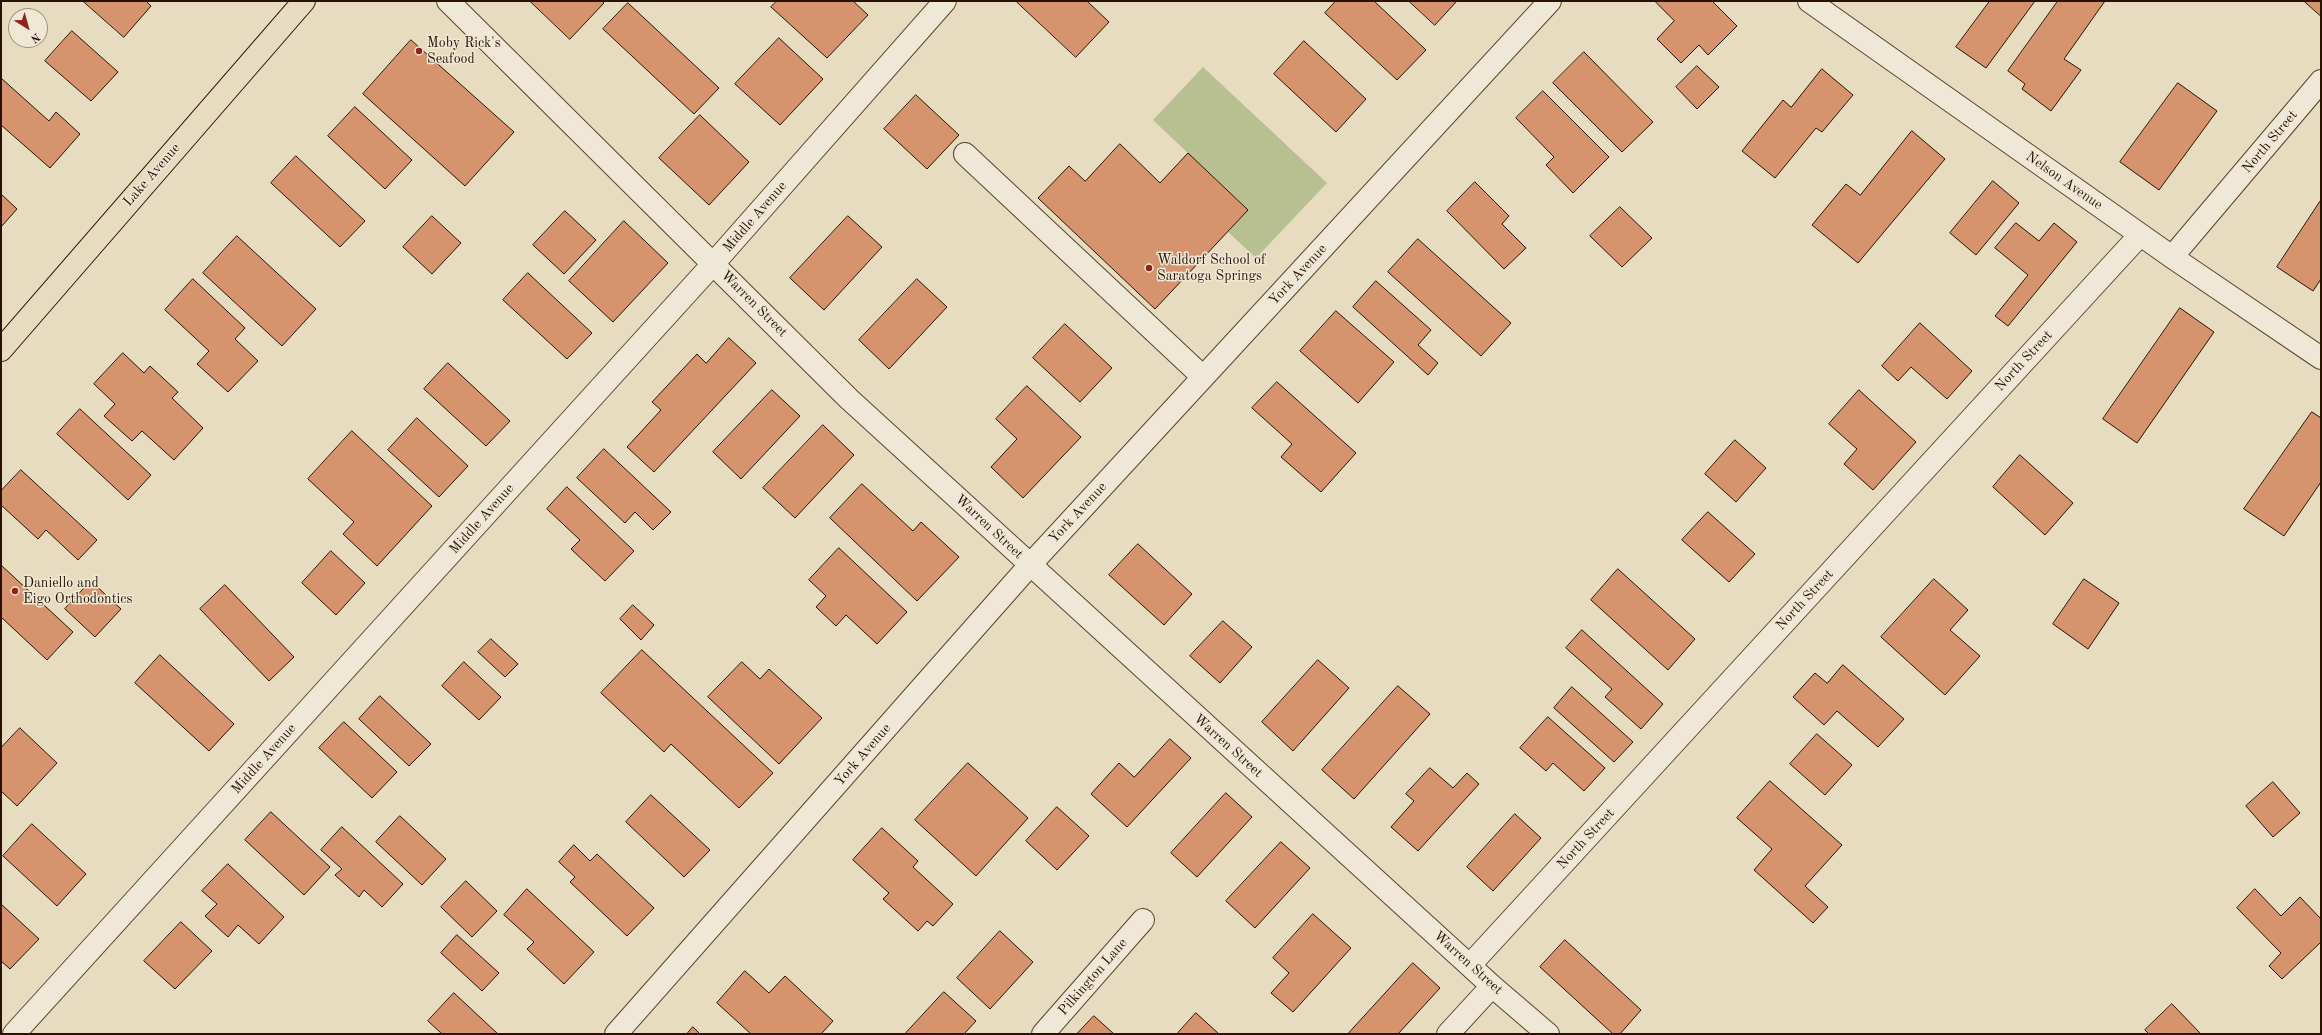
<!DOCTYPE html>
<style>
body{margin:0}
#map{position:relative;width:2322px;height:1035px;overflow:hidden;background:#e7dcc0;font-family:"Old Standard TT",serif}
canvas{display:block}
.frame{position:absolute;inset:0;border:2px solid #2b1100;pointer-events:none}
.north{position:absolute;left:8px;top:8px;width:40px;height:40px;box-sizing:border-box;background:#efe8d6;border:1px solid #a19280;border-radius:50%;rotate:143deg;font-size:11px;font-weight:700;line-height:16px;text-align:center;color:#2b1100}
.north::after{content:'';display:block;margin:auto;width:14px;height:18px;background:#8f2418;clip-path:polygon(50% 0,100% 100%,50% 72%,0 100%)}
</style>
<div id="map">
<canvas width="2322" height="1035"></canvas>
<div class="frame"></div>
<div class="north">N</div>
</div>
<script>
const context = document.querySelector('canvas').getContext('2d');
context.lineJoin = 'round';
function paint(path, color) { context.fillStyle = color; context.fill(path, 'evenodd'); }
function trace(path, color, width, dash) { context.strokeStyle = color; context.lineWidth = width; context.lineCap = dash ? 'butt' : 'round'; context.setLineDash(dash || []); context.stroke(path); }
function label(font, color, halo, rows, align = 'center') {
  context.font = font + ' "Old Standard TT",serif'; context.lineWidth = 3; context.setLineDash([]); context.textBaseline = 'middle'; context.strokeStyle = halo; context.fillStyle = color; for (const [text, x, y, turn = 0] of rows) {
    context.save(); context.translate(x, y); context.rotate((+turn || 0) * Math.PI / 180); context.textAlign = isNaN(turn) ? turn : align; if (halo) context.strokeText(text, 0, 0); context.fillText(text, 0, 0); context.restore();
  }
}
const green = new Path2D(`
 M1203 67 1327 183 1256 258 1228 232 1248 210 1153 120Z`);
const building = new Path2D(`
 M83 1H146L151 6 124 37Z
 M530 1H602L604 3 570 39Z
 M777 1H853L868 15 827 58 771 7Z
 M1016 1H1087L1109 22 1076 57Z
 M1336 1H1374L1426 50 1397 80 1325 13Z
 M1409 1H1457L1435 25Z
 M1655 1H1712L1737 26 1708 55 1699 45 1681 63 1657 39 1674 21Z
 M1990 1H2035L1986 68 1956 47Z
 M2058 1H2105L2064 59 2081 70 2051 111 2022 89 2025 84 2008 71Z
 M2304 1H2321V16Z
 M628 3 719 88 694 114 603 29Z
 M72 31 118 72 91 101 45 61Z
 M779 38 823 79 780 125 735 84Z
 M411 40 514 132 465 186 363 94Z
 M1304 41 1366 99 1336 132 1274 74Z
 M1584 52 1653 122 1622 152 1553 83Z
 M1697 66 1719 87 1697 109 1676 87Z
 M1822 69 1853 95 1822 132 1816 128 1775 178 1742 151 1783 100 1791 107Z
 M1 78 49 121 56 112 80 134 50 168 1 125Z
 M2178 83 2217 111 2159 190 2120 162Z
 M1543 91 1609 157 1573 193 1546 165 1554 157 1516 118Z
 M916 95 959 135 927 169 884 129Z
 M355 107 412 160 385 189 328 136Z
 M700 115 749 162 709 205 659 158Z
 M1912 131 1945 159 1858 263 1812 225 1846 184 1860 195Z
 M1120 144 1160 183 1188 153 1248 210 1155 309 1038 198 1069 166 1085 181Z
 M296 156 365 221 340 247 271 183Z
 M1993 181 2019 203 1976 255 1950 233Z
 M1475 182 1509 216 1502 224 1526 248 1504 269 1447 211Z
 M1 194 17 209 1 227Z
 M2321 200V279L2313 291 2277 267Z
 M1620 207 1652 238 1622 267 1590 236Z
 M565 211 596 240 564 274 533 245Z
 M432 216 461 243 432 274 403 247Z
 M848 216 882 247 824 310 790 278Z
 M624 221 668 263 613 322 569 281Z
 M2016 223 2039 241 2054 223 2077 242 2008 326 1995 316 2028 275 1995 248Z
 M237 236 316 309 282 346 203 273Z
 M1418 239 1511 323 1481 356 1388 272Z
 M528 273 592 333 567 359 503 300Z
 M193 279 245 328 235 339 258 361 228 392 197 364 209 351 165 310Z
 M917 279 947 307 889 369 859 340Z
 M1376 281 1431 330 1418 345 1438 363 1428 375 1353 307Z
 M2180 308 2214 332 2137 443 2103 419Z
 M1336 311 1394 362 1358 403 1300 351Z
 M1920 323 1972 371 1947 399 1911 367 1898 381 1882 366Z
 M1065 324 1112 368 1080 402 1033 358Z
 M729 338 756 363 654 472 627 447 661 410 652 402 697 354 706 363Z
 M123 353 144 373 150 366 178 392 172 398 203 428 174 460 142 431 132 441 104 416 115 404 94 384Z
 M448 363 510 421 486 446 424 389Z
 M1277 382 1356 453 1321 492 1281 457 1292 444 1252 408Z
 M1027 386 1081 437 1023 498 991 467 1017 439 996 419Z
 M772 390 800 416 741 479 713 452Z
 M1859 390 1916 442 1873 490 1844 464 1857 449 1829 424Z
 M80 409 151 475 128 500 57 434Z
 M2312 412 2321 418V482L2284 536 2244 509Z
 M417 418 468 466 439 497 388 450Z
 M823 425 854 455 795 518 763 488Z
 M352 431 432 506 377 566 343 534 354 522 308 479Z
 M1735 440 1766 468 1736 502 1705 474Z
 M604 449 671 512 653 530 635 512 625 523 577 478Z
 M2020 455 2073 503 2045 535 1993 487Z
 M21 470 97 540 78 560 46 530 38 539 1 505V491Z
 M862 484 913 531 921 522 959 557 917 601 830 518Z
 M567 487 634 551 605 581 571 549 580 540 547 509Z
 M1708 512 1755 554 1729 582 1682 540Z
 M1138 544 1192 594 1164 625 1109 575Z
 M839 548 907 612 877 644 846 615 836 626 816 607 826 596 809 580Z
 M331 551 365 583 336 615 302 583Z
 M1 565 73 632 47 660 1 617Z
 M1618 569 1695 639 1668 670 1591 600Z
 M1934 579 1968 610 1950 630 1980 656 1945 695 1881 637Z
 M2084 579 2119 603 2088 649 2053 624Z
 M91 581 121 609 95 637 65 609Z
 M225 585 294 657 269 681 200 609Z
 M633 605 654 625 641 640 620 619Z
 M1223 621 1252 647 1220 683 1190 656Z
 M1582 630 1663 704 1641 729 1605 697 1612 689 1566 648Z
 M491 639 518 664 505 677 478 652Z
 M642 650 773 773 739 808 671 744 664 752 601 693Z
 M160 655 234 724 209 751 135 683Z
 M1318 660 1349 688 1293 751 1262 722Z
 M464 662 501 697 479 720 442 686Z
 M742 662 760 679 769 669 822 718 779 764 708 697Z
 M1843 665 1904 719 1878 747 1837 711 1824 725 1793 697 1815 673 1827 683Z
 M1398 686 1430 714 1354 799 1322 770Z
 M1572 687 1633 742 1614 762 1554 708Z
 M380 696 431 744 409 766 359 719Z
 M1548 717 1605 768 1584 791 1553 763 1546 771 1520 748Z
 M344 722 397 772 372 798 319 748Z
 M20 728 57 763 17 806 1 791V748Z
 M1817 734 1852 765 1825 795 1790 764Z
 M1170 739 1191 758 1127 827 1091 794 1119 763 1134 777Z
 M968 763 1028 818 976 876 915 820Z
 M1430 768 1453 788 1467 773 1479 784 1418 851 1391 827 1414 801 1406 794Z
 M1770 781 1842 845 1805 886 1828 907 1813 923 1754 870 1772 849 1737 818Z
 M2273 782 2300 813 2273 837 2246 806Z
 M1226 793 1252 817 1197 877 1171 853Z
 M651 795 710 850 684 877 626 822Z
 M1057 807 1089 836 1057 870 1026 841Z
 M271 812 330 867 304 895 245 840Z
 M1515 814 1541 838 1493 891 1467 867Z
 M400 816 446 859 422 885 376 842Z
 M32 824 86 874 57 906 3 856Z
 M342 827 403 884 382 907 364 890 359 897 335 875 342 869 321 850Z
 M882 828 918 861 913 867 953 904 933 926 927 921 918 931 883 899 889 893 853 860Z
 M1281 842 1310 868 1255 928 1226 901Z
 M574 845 590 861 597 854 654 908 627 936 570 882 575 877 559 862Z
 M228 864 284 917 259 944 238 925 228 937 205 916 217 904 202 891Z
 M466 881 497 911 472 937 441 907Z
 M527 889 594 952 564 984 527 949 534 942 504 915Z
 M2255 889 2281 916 2300 897 2321 919V942L2282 979 2269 966 2281 953 2237 908Z
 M1 904 39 939 10 969 1 961Z
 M1313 914 1351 948 1293 1012 1271 993 1289 973 1273 958Z
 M181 922 212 951 175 989 144 961Z
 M1000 931 1033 962 990 1009 957 978Z
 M457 935 499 973 482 991 441 953Z
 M1565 940 1641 1010 1620 1034H1613L1540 967Z
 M1413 963 1440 988 1398 1034H1348Z
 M745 971 769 993 785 976 833 1021 821 1034H751L717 1003Z
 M944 992 976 1021 964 1034H905Z
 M454 993 498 1034H442L428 1021Z
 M2172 1004 2201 1034H2149L2145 1030Z
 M1196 1013 1219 1034H1177Z
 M1094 1016 1114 1034H1077Z
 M693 1027 700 1034H687Z`);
const minor = new Path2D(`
 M448 1 849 399 1492 986 1548 1034
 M1809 1 2172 257 2321 358
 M965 154 1203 377
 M2172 257 2321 81
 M1470 965 2140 235
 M14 1034 713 264 945 1
 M616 1034 1030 565 1550 1
 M1043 1034 1143 920
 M1448 1034 1492 986`);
const major = new Path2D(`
 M1 350 304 1`);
const markers = [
 [419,51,4,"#8f2418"],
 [1149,268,4,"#8f2418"],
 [15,591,4,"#8f2418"]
];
const poiNames = [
 ["Moby Rick's",427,43],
 ["Seafood",427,59],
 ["Waldorf School of",1157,260],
 ["Saratoga Springs",1157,276],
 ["Daniello and",23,583],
 ["Eigo Orthodontics",23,599]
];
const streetNames = [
 ["North Street",2270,142,-50],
 ["Lake Avenue",152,175,-49],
 ["Nelson Avenue",2064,181,35],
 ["Middle Avenue",755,217,-49],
 ["York Avenue",1298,275,-47],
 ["Warren Street",754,304,45],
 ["North Street",2024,361,-47],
 ["York Avenue",1078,513,-47],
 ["Middle Avenue",482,519,-48],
 ["Warren Street",989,527,43],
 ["North Street",1805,600,-47],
 ["Warren Street",1228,746,42],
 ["York Avenue",863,755,-49],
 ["Middle Avenue",264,759,-48],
 ["North Street",1586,839,-47],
 ["Warren Street",1468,963,42],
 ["Pilkington Lane",1093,977,-49]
];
paint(green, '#b8c091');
paint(building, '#d6946e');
trace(building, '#2b1100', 1);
trace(minor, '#5a4430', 24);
trace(major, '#2b1100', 24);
trace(minor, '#efe8d6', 22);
trace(major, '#e7dcc0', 22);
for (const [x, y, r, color] of markers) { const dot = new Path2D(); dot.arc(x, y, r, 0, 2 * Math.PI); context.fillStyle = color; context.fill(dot); trace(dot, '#efe8d6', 1.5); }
label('14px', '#2b1100', '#efe8d6', poiNames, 'left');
label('14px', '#2b1100', '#efe8d6', streetNames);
</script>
